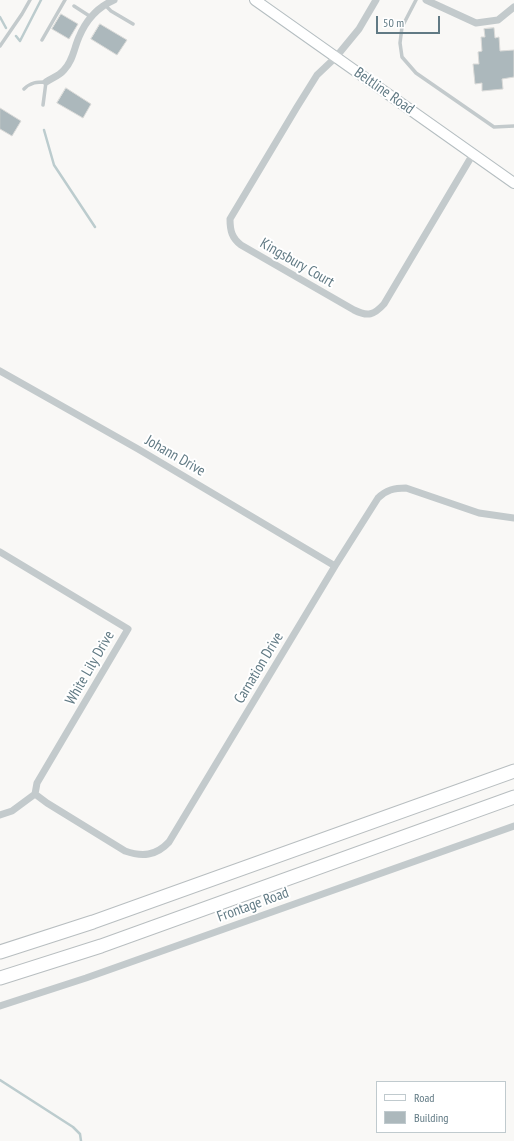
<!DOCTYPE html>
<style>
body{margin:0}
#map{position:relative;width:514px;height:1141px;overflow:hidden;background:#f9f8f6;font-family:"PT Sans Narrow",sans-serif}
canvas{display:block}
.legend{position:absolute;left:376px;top:1081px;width:130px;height:52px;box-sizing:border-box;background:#fff;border:1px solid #c0cace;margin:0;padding:5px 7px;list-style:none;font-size:12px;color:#617a84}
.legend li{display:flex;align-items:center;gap:8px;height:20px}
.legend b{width:20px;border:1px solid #c0cace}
.scale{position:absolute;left:376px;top:16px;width:64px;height:18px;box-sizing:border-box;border:2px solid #617a84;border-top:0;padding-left:5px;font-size:12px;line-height:14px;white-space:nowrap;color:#617a84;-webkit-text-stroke:3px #fff;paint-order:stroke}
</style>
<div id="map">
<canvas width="514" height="1141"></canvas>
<ul class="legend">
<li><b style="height:5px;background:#fff"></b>Road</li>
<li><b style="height:11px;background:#acb8bc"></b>Building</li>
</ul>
<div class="scale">50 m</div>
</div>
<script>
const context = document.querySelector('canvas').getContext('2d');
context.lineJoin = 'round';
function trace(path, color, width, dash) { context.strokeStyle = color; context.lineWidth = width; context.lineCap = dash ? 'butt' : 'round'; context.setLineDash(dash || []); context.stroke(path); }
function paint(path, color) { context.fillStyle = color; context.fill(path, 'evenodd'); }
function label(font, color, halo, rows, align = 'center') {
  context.font = font + ' "PT Sans Narrow",sans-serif'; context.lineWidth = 4; context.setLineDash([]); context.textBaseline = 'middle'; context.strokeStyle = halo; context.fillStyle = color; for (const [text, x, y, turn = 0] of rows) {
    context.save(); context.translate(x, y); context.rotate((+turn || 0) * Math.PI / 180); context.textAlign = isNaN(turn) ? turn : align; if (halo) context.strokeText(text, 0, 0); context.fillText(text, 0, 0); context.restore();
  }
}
const stream = new Path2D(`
 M0 17 6 28
 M16 36 20 41 41 0
 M44 130 54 165 95 227
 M0 1080 73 1127 80 1134 81 1141`);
const building = new Path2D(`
 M61 14 78 24 69 39 52 29Z
 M100 24 127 40 117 55 91 39Z
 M494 28 495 38 499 37 500 51 514 50V77L502 79 503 89 482 91V83L475 84 473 64H479L478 52 482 51 481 37H485L484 29Z
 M66 88 91 104 83 118 57 103Z
 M0 108 21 121 12 136 0 129Z`);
const service = new Path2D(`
 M416 0 402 27 400 43 402 57 416 73 494 127 514 126
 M105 5 111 11 133 24
 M74 6 91 17
 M42 40 65 0
 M0 46 22 14 30 0
 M24 89C31 82 37 82 46 82L43 105`);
const minor = new Path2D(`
 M376 0 359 29 336 57 317 75 297 107 230 219C230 231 232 238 241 245L354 310C368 317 374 315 384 304L473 154
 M426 0 476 23 498 20 514 7
 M46 82C52 78 59 76 64 70 73 61 74 48 79 37 86 20 98 7 114 0
 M0 371 138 449 335 566
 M0 552 128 629 37 783 35 794 12 811 0 815
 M35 794 47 803 125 851C142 857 156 856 169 842L335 566 378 498C386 490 394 488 406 488L479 513 514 518
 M0 1006 86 978 514 826`);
const secondary = new Path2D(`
 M255 0 514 183`);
const motorway = new Path2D(`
 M0 952 93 922 514 771
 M0 978 101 946 514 797`);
const streetNames = [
 ["Beltline Road",384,91,35],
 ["Kingsbury Court",297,263,30],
 ["Johann Drive",175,456,30],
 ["White Lily Drive",90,668,-60],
 ["Carnation Drive",259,668,-59],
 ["Frontage Road",253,905,-20]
];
trace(stream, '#bcccce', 2.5);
paint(building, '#acb8bc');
trace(building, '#dadad8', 1);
trace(secondary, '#b5bec1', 12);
trace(motorway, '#b8bec0', 15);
trace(service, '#c3cacc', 3.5);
trace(minor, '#c3cacc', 7);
trace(secondary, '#fff', 10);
trace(motorway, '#fff', 13);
label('15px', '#617a84', '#fff', streetNames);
</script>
